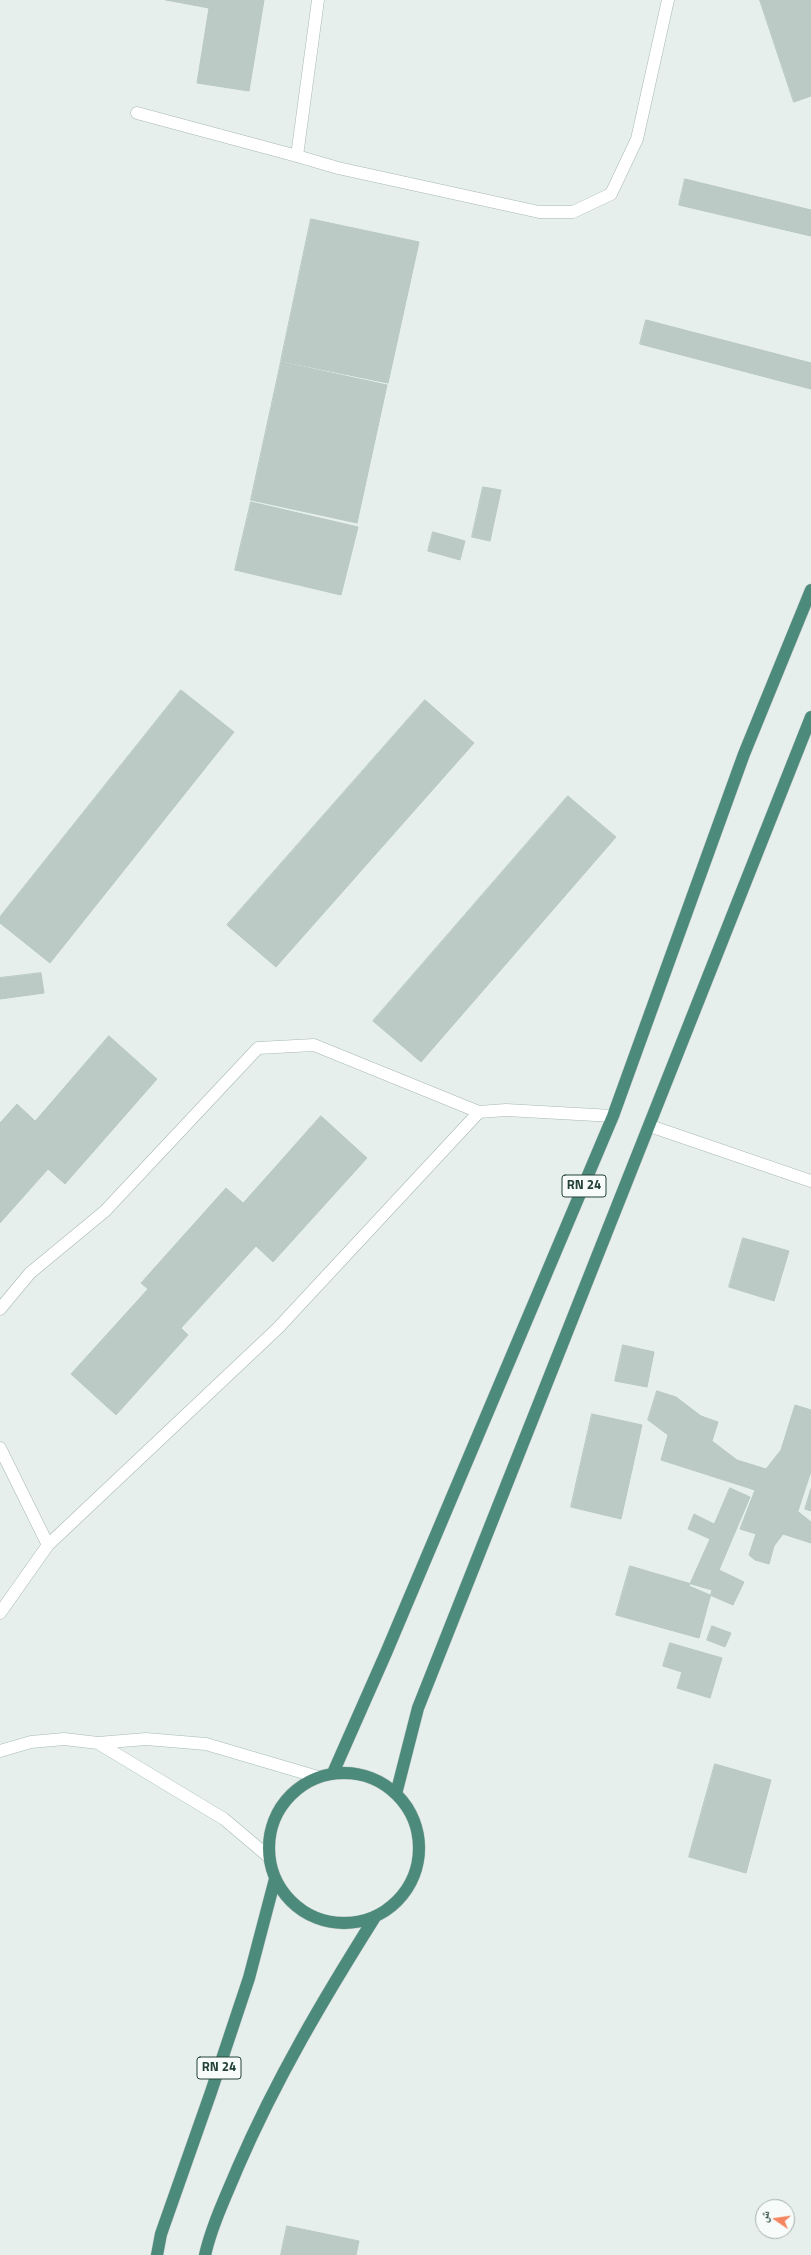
<!DOCTYPE html>
<meta charset="utf-8">
<style>
body{margin:0}
#map{position:relative;width:811px;height:2255px;overflow:hidden;background:#e6efeb;font-family:"Titillium Web","Noto Naskh Arabic",sans-serif}
canvas{display:block}
.north{position:absolute;left:755px;top:2199px;width:40px;height:40px;box-sizing:border-box;background:#f7fbf9;border:1px solid #a3b1ad;border-radius:50%;rotate:283deg;font-size:11px;font-weight:700;line-height:16px;text-align:center;color:#24423a}
.north::after{content:'';display:block;margin:auto;width:14px;height:18px;background:#f4845f;clip-path:polygon(50% 0,100% 100%,50% 72%,0 100%)}
</style>
<div id="map">
<canvas width="811" height="2255"></canvas>
<div class="north">ش</div>
</div>
<script>
const context = document.querySelector('canvas').getContext('2d');
context.lineJoin = 'round';
function paint(path, color) { context.fillStyle = color; context.fill(path, 'evenodd'); }
function trace(path, color, width, dash) { context.strokeStyle = color; context.lineWidth = width; context.lineCap = dash ? 'butt' : 'round'; context.setLineDash(dash || []); context.stroke(path); }
function label(font, color, halo, rows, align = 'center') {
  context.font = font + ' "Titillium Web",sans-serif'; context.lineWidth = 4; context.setLineDash([]); context.textBaseline = 'middle'; context.strokeStyle = halo; context.fillStyle = color; for (const [text, x, y, turn = 0] of rows) {
    context.save(); context.translate(x, y); context.rotate((+turn || 0) * Math.PI / 180); context.textAlign = isNaN(turn) ? turn : align; if (halo) context.strokeText(text, 0, 0); context.fillText(text, 0, 0); context.restore();
  }
}
const building = new Path2D(`
 M264 0 249 91 197 83 209 8 166 0Z
 M760 0H811V96L794 102Z
 M685 179 811 210V236L679 205Z
 M311 219 419 242 388 383 281 361Z
 M646 320 811 363V389L640 344Z
 M281 362 387 385 357 523 251 500Z
 M483 487 501 490 490 541 472 537Z
 M251 502 358 527 341 595 235 570Z
 M433 532 465 541 460 560 428 551Z
 M181 690 234 732 50 963 0 923V917Z
 M425 700 474 743 276 967 227 925Z
 M568 796 616 837 421 1062 373 1021Z
 M41 973 44 993 0 999V978Z
 M109 1036 157 1079 65 1184 48 1169 0 1223V1123L17 1104 35 1121Z
 M321 1116 367 1158 273 1262 256 1246 181 1328 188 1335 116 1415 71 1374 148 1289 141 1283 226 1188 243 1203Z
 M743 1238 789 1251 774 1301 729 1287Z
 M623 1345 654 1352 647 1387 615 1381Z
 M657 1391 676 1397 701 1416 718 1422 712 1441 737 1460 766 1469 781 1450 795 1405 811 1410V1471L798 1511 796 1510 811 1522V1543L783 1534 774 1546 769 1564 755 1560 749 1555 756 1534 740 1529 755 1490 661 1460 668 1435 648 1420Z
 M592 1414 642 1425 621 1519 571 1507Z
 M730 1488 750 1497 719 1570 744 1582 733 1605 689 1586 710 1539 688 1529 694 1514 714 1524Z
 M811 1489V1511L805 1509Z
 M630 1566 712 1590 699 1638 616 1615Z
 M712 1626 731 1633 725 1647 707 1640Z
 M670 1643 722 1658 710 1698 677 1688 682 1672 663 1666Z
 M715 1764 771 1780 746 1873 689 1857Z
 M287 2226 359 2241 356 2255H281Z`);
const service = new Path2D(`
 M137 113 297 156 318 0
 M297 156 338 168 539 212H573L611 194 637 139 668 0
 M0 1309 30 1273 105 1211 258 1048 314 1045 479 1112 506 1110 613 1116
 M0 1448 48 1545
 M0 1613 48 1545 278 1328 479 1112`);
const minor = new Path2D(`
 M650 1126 811 1181`);
const secondary = new Path2D(`
 M98 1743 224 1819 269 1857
 M0 1751 31 1742 64 1739 98 1743 146 1739 206 1744 318 1777`);
const trunk = new Path2D(`
 M333 1773 386 1653 613 1116 744 754 811 590
 M269 1848a75 75 0 1 1 150 0a75 75 0 1 1-150 0Z
 M396 1794 418 1708 811 717
 M157 2255 161 2234 211 2092 249 1978 275 1879
 M205 2255C212 2225 226 2196 238 2167 276 2079 324 1998 375 1917`);
const shields = [
 [584,1186,44],
 [219,2068,44]
];
const shieldNames = [
 ["RN 24",584,1186],
 ["RN 24",219,2068]
];
paint(building, '#bbcac4');
trace(building, '#b8c9c2', 1);
trace(service, '#a8b8b2', 13);
trace(minor, '#a8b8b2', 13);
trace(secondary, '#a4bbb3', 13);
trace(trunk, '#c2cac8', 13);
trace(service, '#fff', 12);
trace(minor, '#fff', 12);
trace(secondary, '#fff', 12);
trace(trunk, '#4c8a7c', 12);
for (const [x, y, w] of shields) { const box = new Path2D(); box.roundRect(x - w / 2, y - 11, w, 22, 3); context.fillStyle = '#f7fbf9'; context.fill(box); trace(box, '#24423a', 1); }
label('bold 13px', '#24423a', null, shieldNames);
</script>
